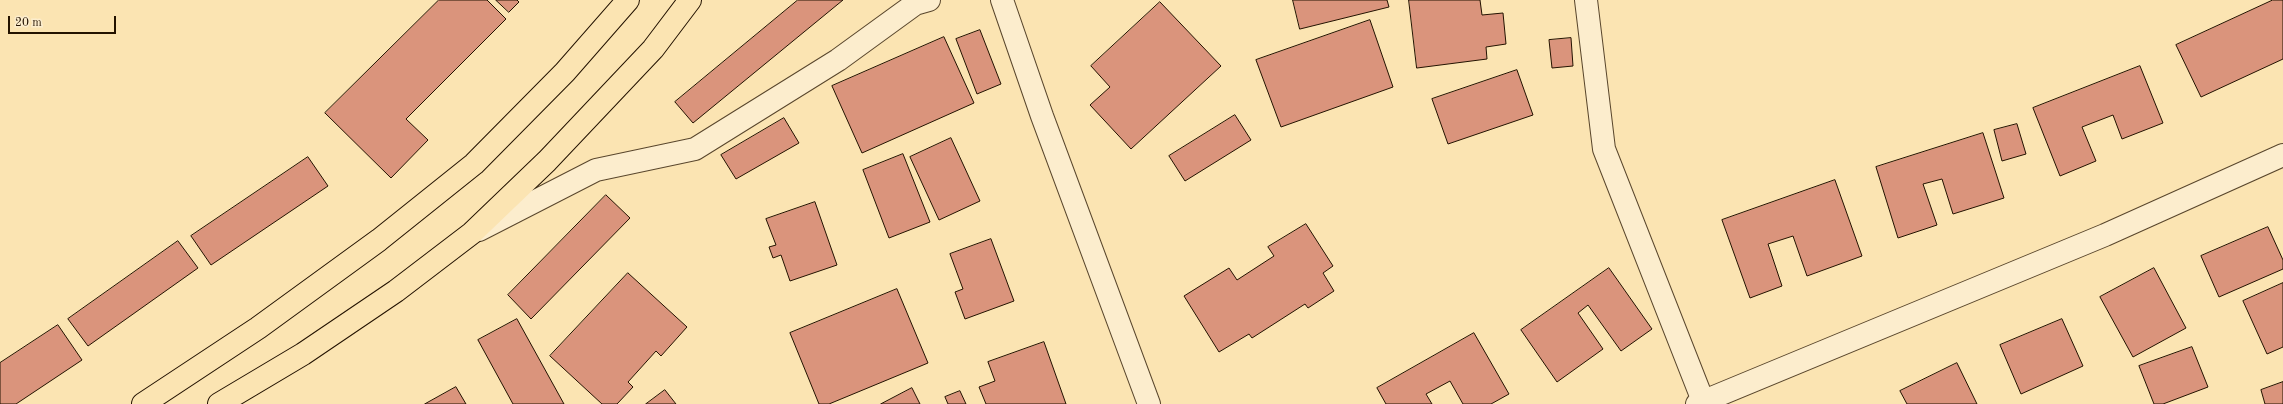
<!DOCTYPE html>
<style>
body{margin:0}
#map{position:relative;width:2283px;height:404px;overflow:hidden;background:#fbe4b2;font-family:"Old Standard TT",serif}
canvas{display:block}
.scale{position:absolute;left:8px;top:16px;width:108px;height:18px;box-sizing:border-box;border:2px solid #231200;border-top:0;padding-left:5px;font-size:12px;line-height:14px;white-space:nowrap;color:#231200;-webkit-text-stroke:3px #fcedcd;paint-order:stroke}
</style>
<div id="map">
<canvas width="2283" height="404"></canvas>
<div class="scale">20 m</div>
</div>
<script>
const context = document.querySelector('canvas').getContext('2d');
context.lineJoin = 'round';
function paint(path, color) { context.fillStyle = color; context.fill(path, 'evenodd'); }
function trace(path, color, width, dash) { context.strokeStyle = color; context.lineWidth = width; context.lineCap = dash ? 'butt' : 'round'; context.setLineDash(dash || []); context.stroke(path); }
const building = new Path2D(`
 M439 0H487L506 19 406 119 428 140 391 178 325 113Z
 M496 0H517L519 2 509 12Z
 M798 0H843L693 123 675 102Z
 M1293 0H1387L1389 7 1300 29Z
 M1409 0H1480L1482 15 1503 13 1506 44 1486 47 1487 59 1417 68Z
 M2273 0H2283V59L2201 97 2176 45Z
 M1160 2 1221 66 1131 149 1090 105 1110 87 1091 66Z
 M1370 20 1393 87 1281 127 1256 60Z
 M980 30 1001 84 977 94 956 39Z
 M944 37 974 103 862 153 832 86Z
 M1571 38 1573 66 1552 68 1549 40Z
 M2140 66 2163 123 2122 139 2113 115 2082 127 2096 161 2060 176 2033 108Z
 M1517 70 1533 115 1448 144 1432 99Z
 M1235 115 1251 140 1185 181 1169 156Z
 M784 118 799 143 736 179 721 155Z
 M2017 124 2026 154 2002 161 1994 130Z
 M1983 133 2004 198 1953 214 1942 179 1923 184 1937 225 1898 238 1876 167Z
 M951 138 980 201 939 220 910 157Z
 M903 154 930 222 889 238 863 170Z
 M308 157 328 186 211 265 191 236Z
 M1835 180 1862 256 1807 276 1793 236 1768 244 1782 286 1750 298 1722 220Z
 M606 195 630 218 531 319 508 295Z
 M815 202 837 265 790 281 781 255 773 258 769 247 776 245 766 219Z
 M1306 224 1333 266 1323 273 1334 291 1308 308 1305 304 1252 338 1249 334 1219 352 1184 296 1229 268 1237 280 1274 256 1268 247Z
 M2268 227 2283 260V269L2219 297 2201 256Z
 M991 239 1014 301 965 319 955 292 963 289 950 254Z
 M178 241 198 268 88 346 68 319Z
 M1609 268 1652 329 1621 351 1588 305 1578 313 1603 349 1557 382 1521 330Z
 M2154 268 2186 328 2133 357 2100 297Z
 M628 273 687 327 661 356 656 351 628 382 633 387 617 404H602L550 356Z
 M2283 283V347L2267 354 2243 301Z
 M897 289 928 363 829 404H819L790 333Z
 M517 319 564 404H513L478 340Z
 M2062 319 2083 366 2021 394 2000 345Z
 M58 325 82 360 16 404H0V363Z
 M1474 333 1509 394 1491 404H1463L1450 381 1426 394 1432 404H1386L1377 388Z
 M1044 342 1066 404H986L979 387 995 381 988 362Z
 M2192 347 2208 387 2163 404H2154L2139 366Z
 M1957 363 1977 404H1907L1900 391Z
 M2283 382V404H2265L2261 390Z
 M456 387 466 404H425Z
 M912 388 920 404H881Z
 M665 390 676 404H646Z
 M960 391 966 404H948L945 397Z`);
const minor = new Path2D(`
 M1002 0 1042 116 1149 404
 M1586 0 1604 149 1703 401
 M479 230 596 170 695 149 838 60 915 4 929 0
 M1697 404 2105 235 2283 155`);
const major = new Path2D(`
 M143 404 258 328 379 240 474 164 565 72 628 0
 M219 404 303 354 396 291 472 233 547 161 653 49 690 0`);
paint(building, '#da947c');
trace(building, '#231200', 1);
trace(minor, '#59462c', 24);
trace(major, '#231200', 24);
trace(minor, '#fcedcd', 22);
trace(major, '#fbe4b2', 22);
</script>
